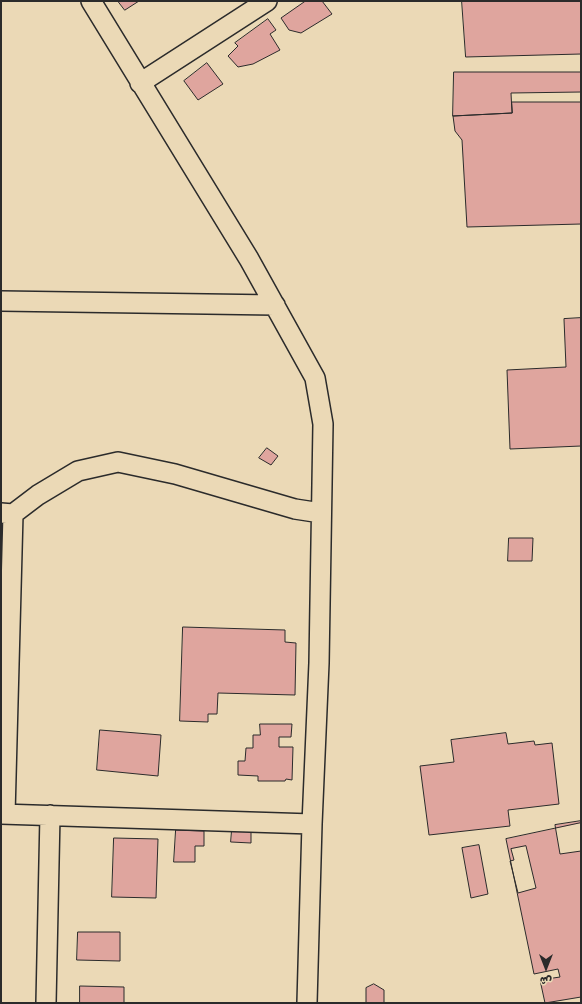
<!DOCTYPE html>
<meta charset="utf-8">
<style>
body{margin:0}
#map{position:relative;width:582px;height:1004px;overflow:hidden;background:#ebd9b6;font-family:"Balsamiq Sans","Playpen Sans Arabic",sans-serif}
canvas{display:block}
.frame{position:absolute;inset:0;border:2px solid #2b2b2b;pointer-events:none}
.north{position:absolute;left:526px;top:948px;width:40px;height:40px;-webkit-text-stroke:3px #ebd9b6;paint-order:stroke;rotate:180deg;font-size:11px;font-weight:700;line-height:16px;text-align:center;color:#2b2b2b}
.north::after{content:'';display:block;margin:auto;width:14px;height:18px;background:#2b2b2b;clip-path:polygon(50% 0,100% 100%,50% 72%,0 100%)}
</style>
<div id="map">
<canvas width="582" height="1004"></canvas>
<div class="frame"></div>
<div class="north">ش</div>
</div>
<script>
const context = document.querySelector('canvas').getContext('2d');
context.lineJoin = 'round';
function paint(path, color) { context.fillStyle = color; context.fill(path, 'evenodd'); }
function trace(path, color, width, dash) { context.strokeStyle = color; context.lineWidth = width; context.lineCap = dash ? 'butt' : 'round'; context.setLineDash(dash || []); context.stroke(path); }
const building = new Path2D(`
 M118 1H139L125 10Z
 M303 1H322L332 14 301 33 289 30 281 18 304 2Z
 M462 1H581V54L466 57Z
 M268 19 276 30 270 34 280 50 253 64 238 67 228 56 238 46 235 43Z
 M207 63 223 84 198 100 184 81Z
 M454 72H581V92L511 93 512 113 453 116Z
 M512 102H581V224L467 227 462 140 455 131 453 116 512 113Z
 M581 318V446L510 449 507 370 566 367 564 319Z
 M267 448 278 456 271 465 259 458Z
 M509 538H533L532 561H508Z
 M183 627 285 630V642L296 643 295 695 218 693 217 714H208V722L180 721Z
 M260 724H292L291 737H279V747H293L292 780 286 779 285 781H258V776L238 775V761H245L246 748H253V735H260Z
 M100 730 161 735 158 776 97 770Z
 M506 733 508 744 534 741 535 745 552 743 559 804 508 810 510 826 429 835 420 766 454 762 451 740Z
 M581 821V851L560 854 555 825Z
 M581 823V997L545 1003 540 980 560 977 558 969 534 974 506 839Z
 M176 830 204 831V846H195V862H174Z
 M232 830H251V843L231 842Z
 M114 838 158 839 156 898 112 897Z
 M479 845 488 894 471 898 462 848Z
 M526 846 536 888 518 893 510 861 514 860 511 849Z
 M78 932H120V961L77 960Z
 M374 984 384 990V1003H366V988Z
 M80 986 124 987V1003H80Z`);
const minor = new Path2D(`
 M91 1 249 259 315 378 323 424 319 663 312 824 307 1003
 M140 83 267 1
 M1 301 275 305
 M1 513 13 514 38 495 78 471 118 462 175 474 295 509 321 513
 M1 814 312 824
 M5 814 13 514
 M46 1003 50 815`);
paint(building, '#dfa59e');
trace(building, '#2b2b2b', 1);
trace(minor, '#2b2b2b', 22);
trace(minor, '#ebd9b6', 19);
</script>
